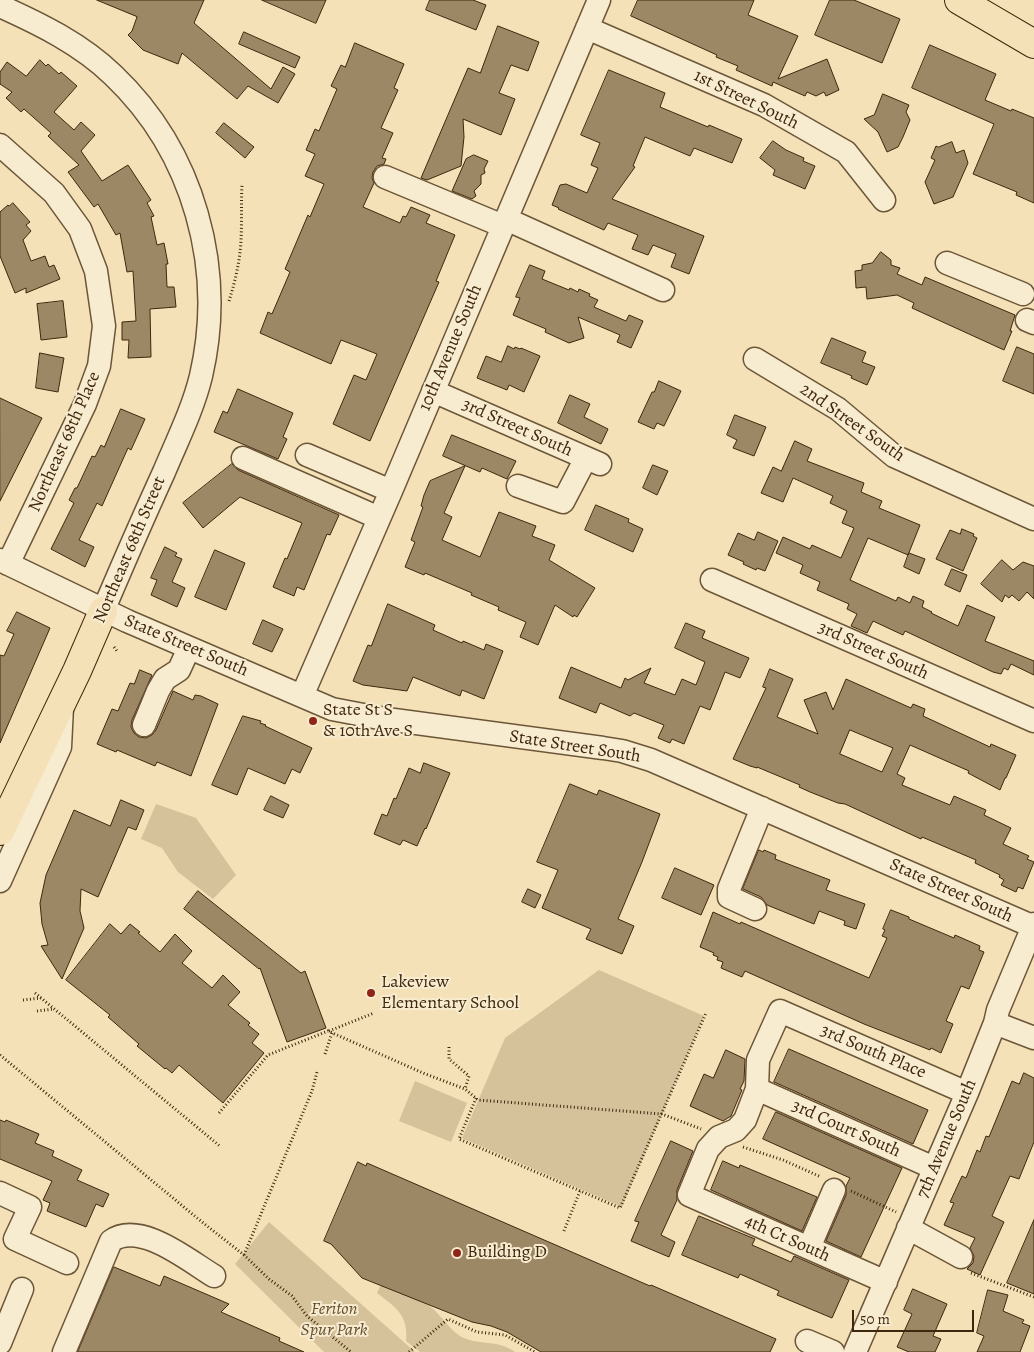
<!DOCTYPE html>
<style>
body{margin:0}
#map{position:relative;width:1034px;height:1352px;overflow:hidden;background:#f4e1b7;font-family:Alegreya,serif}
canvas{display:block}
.scale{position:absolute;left:852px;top:1310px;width:122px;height:22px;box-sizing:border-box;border:2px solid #3f270d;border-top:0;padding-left:6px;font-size:15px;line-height:18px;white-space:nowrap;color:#3f270d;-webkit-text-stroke:4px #f8ecd0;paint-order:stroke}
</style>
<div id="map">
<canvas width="1034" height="1352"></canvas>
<div class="scale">50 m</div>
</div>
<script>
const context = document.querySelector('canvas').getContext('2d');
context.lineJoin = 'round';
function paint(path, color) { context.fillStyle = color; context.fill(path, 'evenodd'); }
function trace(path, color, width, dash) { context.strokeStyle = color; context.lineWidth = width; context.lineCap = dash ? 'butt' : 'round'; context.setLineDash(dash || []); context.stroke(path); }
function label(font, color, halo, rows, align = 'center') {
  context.font = font + ' Alegreya,serif'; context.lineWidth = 4; context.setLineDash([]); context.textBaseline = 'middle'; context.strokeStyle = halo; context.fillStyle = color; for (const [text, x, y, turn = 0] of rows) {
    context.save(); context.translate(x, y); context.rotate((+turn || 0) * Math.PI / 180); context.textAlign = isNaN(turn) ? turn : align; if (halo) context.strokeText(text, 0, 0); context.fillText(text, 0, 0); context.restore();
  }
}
const green = new Path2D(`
 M156 804 196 818 236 875 213 899 178 872 162 848 141 839Z
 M599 970 704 1016 622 1207 462 1138 505 1038Z
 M415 1081 467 1103 451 1142 399 1121Z
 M269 1222 415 1352H324L235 1264Z
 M381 1284C396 1291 413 1296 427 1304 440 1313 447 1327 460 1336 477 1346 498 1339 515 1352H420L406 1341C409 1315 395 1307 377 1293Z`);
const building = new Path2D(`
 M97 0H204L194 23 271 89 283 67 295 74 278 103 248 86 237 99 182 53 178 64 143 50 128 35 132 31 137 17Z
 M262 0H326L316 23Z
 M430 0H473L486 5 476 30 426 10Z
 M638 0H754L748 15 798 36 778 79 827 59 839 90 826 96 824 92 816 96 807 92 805 96 773 82 772 86 736 70 738 66 716 57 717 55 631 16Z
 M830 0H854L900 19 882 63 815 35Z
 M498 26 539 42 528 71 511 65 499 93 515 99 501 135 463 119 464 137 461 166 427 180 421 178 468 68 480 73Z
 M244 32 300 57 295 68 239 44Z
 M355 43 404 64 394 88 398 90 381 128 393 133 382 158 386 159 384 164 377 166 373 172 372 178 374 183 363 207 400 223 403 216 406 217 411 207 430 215 426 223 455 235 436 281 439 282 370 441 333 424 354 375 366 380 377 354 341 340 331 364 260 333 268 312 272 314 290 272 285 269 308 215 310 217 324 184 305 176 315 154 306 150 315 129 319 131 337 89 331 86 341 65 345 67Z
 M930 45 996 74 985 100 1011 111 1012 109 1034 118V203L1016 195 1017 192 973 174 994 124 912 88Z
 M40 60 46 66 48 64 59 74 61 72 77 86 54 112 74 130 81 122 95 135 81 151 102 181 128 165 151 200 147 203 154 216 151 217 157 245 164 243 168 264H166L167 287H174L176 307 150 309 151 357 128 358 129 340H122V322L136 321 133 271 127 272 120 233 116 235 98 204 94 207 68 172 79 165 48 136 51 133 24 109 21 112 6 98 12 92 0 84V72L7 62 26 76Z
 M609 70 665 93 660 107 708 127 709 125 742 139 732 163 694 148 690 156 645 137 633 166 635 167 612 199 704 236 689 274 671 267 676 254 653 245 648 255 632 249 638 235 608 223 604 230 558 209 559 208 552 205 560 185 566 184 587 193 598 168 591 165 600 143 581 135Z
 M883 94 909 105 906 112 910 120 903 137 898 147 887 152 878 132 864 119 874 115Z
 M224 123 254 147 245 158 216 133Z
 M773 141 786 150 804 158 803 161 815 166 805 189 773 175 775 170 760 158Z
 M952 142 956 153 964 150 968 163 953 197 934 204 925 182 935 160 931 158 936 146 938 147Z
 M474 155 488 161 484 169 485 173 481 175V184L474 191 476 196 472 199 452 191 466 159Z
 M13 203 30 222 26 225 31 231 23 240 31 261 45 256 49 267 54 265 60 279 26 293V288L15 293 0 256V212L8 205 9 206Z
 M881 252 891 260V265L900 268 897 274 922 285 925 277 1015 315 1010 331H1012L1004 350 912 308 914 303 897 295 867 299 866 287 856 288 855 271 862 270V265L872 263Z
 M530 265 545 271 542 279 569 290 570 288 578 292 579 289 590 294 589 296 598 300 594 307 626 321 629 315 643 321 631 348 617 342 620 335 578 317 584 338 569 343 545 332 546 329 513 315 520 298 516 297Z
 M63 301 67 337 41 340 37 304Z
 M832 338 866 352 862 362 875 367 867 385 851 378 852 376 821 363Z
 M508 346 514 349 515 347 520 349 521 348 540 356 524 392 509 385 507 390 477 378 486 356 501 362Z
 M1017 347 1034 354V394L1003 381Z
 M40 353 64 358 58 392 36 388Z
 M659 381 681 391 664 426 657 423 654 429 638 422 652 392H654Z
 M238 389 293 413 283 437 287 439 278 459 214 432 223 411 227 413Z
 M570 395 590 404 584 417 608 429 601 444 558 423Z
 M0 398 42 418 0 501Z
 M121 409 145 419 131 450 128 448 102 506 97 503 79 540 94 547 85 567 51 549 74 503 69 500 75 488H77L92 456 95 457 101 445 104 447Z
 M735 415 766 427 754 456 733 448 737 440 727 435Z
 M452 435 516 461 507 479 482 468 480 472 443 456Z
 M795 441 812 449 807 461 864 483 861 492 882 501 879 508 920 525 908 555 868 538 850 580 896 601 898 597 910 603 913 596 924 601 922 607 932 612 931 613 958 626 967 605 995 617 985 641 1034 661V675L1011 664 1008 670 1004 668 1001 674 993 672 905 631 903 635 873 621 867 633 851 626 857 614 847 609 849 604 817 590 820 582 800 573 803 565 776 553 783 537 810 549 812 545 841 558 854 528 842 523 847 511 830 503 833 496 793 478 783 502 761 493 773 467 781 471Z
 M232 464 238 470 339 515 330 535 327 534 304 590 297 587 294 596 273 587 285 558 287 559 302 523 240 497 203 528 183 503Z
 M653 465 668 471 657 495 643 488Z
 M465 466 444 513 452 517 442 540 480 557 499 512 536 526 532 536 555 545 549 560 595 588 577 617 574 615 573 617 555 605 538 645 520 637 526 622 498 610 499 607 471 595 472 593 425 573 424 575 405 567 415 542 411 540 423 507 421 506 424 495 430 481Z
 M596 505 629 519 628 522 643 529 633 552 585 530Z
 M962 529 974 534 973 536 977 538 963 571 936 559 950 530 960 534Z
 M758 532 778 541 765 571 757 568 756 570 743 564 744 562 728 555 738 533 754 540Z
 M165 547 177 553 175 556 182 559 172 582 185 588 177 607 151 595 157 580 151 578Z
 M215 550 245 563 226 610 195 597Z
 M909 553 925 559 919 574 904 567Z
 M1002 560 1013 570 1023 562 1034 566V599L1027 592 1019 601 1012 595 1009 598 1005 595 1002 602 981 584Z
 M952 569 967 575 960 592 945 585Z
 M388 604 435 625 433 630 462 643 463 641 484 650 486 644 503 651 484 699 462 690 460 696 413 677 407 691 363 685 353 681 368 645 371 646Z
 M17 612 50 628 0 743V655L4 656 14 634 7 631Z
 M263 620 283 629 272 652 253 644Z
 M686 623 705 631 702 638 749 658 740 678 725 672 710 710 700 706 684 744 672 739 670 743 658 738 664 725 634 713 630 716 600 703 596 713 559 698 571 667 621 688 625 678 628 680 651 668 644 683 675 695 682 679 696 685 705 662 675 648Z
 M770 669 793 679 777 717 818 734 804 700 826 692 833 710 846 679 911 708 913 704 925 709 923 716 990 747 991 744 1016 755 1006 778H1005L1000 790 968 773 969 771 910 745 897 774 905 778 902 785 950 805 954 796 986 810 984 815 1011 828 1003 844 1029 856 1027 859 1034 862 1023 889 1018 887 1016 892 1001 885 1004 880 999 877 1000 875 975 863 976 860 922 837 921 839 845 804 838 803 810 792 799 787 800 785 757 767V768L750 766 733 759 766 688 763 687ZM850 730 893 748 882 772 840 754Z
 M140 670 152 675 132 720 131 727 134 733 139 737 146 738 152 735 156 730 173 691 193 700 195 695 201 696 218 704 191 776 157 762 155 766 117 750 116 752 97 744 112 709 118 711 130 683 134 684Z
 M243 716 261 721 260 723 266 725 265 726 312 748 300 773 292 769 285 784 248 768 237 795 212 785Z
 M424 763 450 773 426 829 425 828 417 846 403 840 400 845 374 834 382 814 387 816 394 798 396 799 409 768 420 773Z
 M570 784 597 795 599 790 660 814 642 862 618 919 634 926 622 954 586 939 591 929 542 908 558 870 537 862Z
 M271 796 289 805 283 818 264 810Z
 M121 800 144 810 136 830 128 827 98 897 81 889 80 911 84 928 62 979 41 946 48 945 42 924 40 903 46 875 74 810 110 826Z
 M759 850 763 852 764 850 776 855 775 859 830 880 826 890 865 904 856 929 844 925 845 921 819 911 814 924 767 905 761 897 743 889Z
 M675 868 714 885 701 915 662 898Z
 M528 889 541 895 535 908 522 902Z
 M198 891 301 973 305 971 326 1028 287 1042 260 968 259 969 184 909Z
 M891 910 909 917V919L954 938 955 935 980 946 979 950 984 952 969 989 961 986 946 1021 953 1024 941 1053 931 1048 930 1050 864 1024 745 971 742 977 721 968 723 962 717 960 718 957 713 955 714 953 700 947 713 912 740 924 741 922 869 978 887 938 882 936 885 930 883 929Z
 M110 924 121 934 130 924 140 932 138 933 160 952 175 934 192 951 182 963 212 988 223 975 240 992 228 1005 250 1023 248 1025 259 1034 252 1043 264 1053 223 1103 179 1065 172 1073 166 1068 165 1069 137 1046 139 1044 108 1017 110 1015 66 980Z
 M789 1049 928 1110 913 1144 774 1082Z
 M726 1050 745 1059 744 1081 740 1089 742 1090 731 1116 723 1121 690 1106 704 1074 713 1078Z
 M1024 1073 1034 1078V1142L1019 1179 1010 1176 992 1216 1004 1222 980 1275 967 1269 973 1263 974 1256 970 1248 975 1238 944 1225 954 1203 950 1202 962 1176 966 1178 977 1150 980 1152 986 1136 989 1137 1012 1081 1019 1084Z
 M776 1112 902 1168 861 1257 826 1241 846 1195V1186L850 1178 763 1139Z
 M0 1120 5 1122 6 1120 39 1134 35 1143 54 1151 52 1156 82 1170 77 1180 109 1194 103 1207 96 1204 86 1227 47 1211 50 1203 43 1200 52 1181 0 1159Z
 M671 1141 693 1151 677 1190V1200L661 1235 675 1242 669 1257 631 1241 639 1222 635 1221Z
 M723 1161 739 1168 740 1165 817 1197 802 1231 711 1190Z
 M358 1162 366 1166 367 1163 650 1286 651 1285 776 1339 770 1352H541L507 1332 491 1326 472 1322 362 1278 331 1244 324 1241Z
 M699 1216 755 1239 752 1245 791 1262 794 1256 849 1280 832 1318 777 1295 779 1291 740 1274 738 1278 682 1255Z
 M1034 1220V1294L1007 1283Z
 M114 1267 160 1286 164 1276 229 1304 221 1312 280 1338 279 1341 304 1352H78Z
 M913 1289 947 1304 933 1336 941 1339 935 1352H909L897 1347 912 1314 904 1310Z
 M988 1290 1008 1295 1003 1311 1024 1320 1022 1323 1030 1326 1020 1352H977L984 1336 977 1333Z`);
const path = new Path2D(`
 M229 301C235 282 240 261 241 240 242 222 241 204 242 185
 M114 647 117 651
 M35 993 221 1147
 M23 1000 41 998
 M37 1011 54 1009
 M329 1031 374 1013
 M449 1047V1059L469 1076 465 1089
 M325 1054 332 1033
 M0 1055 202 1222 244 1255 269 1279 292 1296 307 1316 351 1352
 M476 1098 459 1139 620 1208 706 1013
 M219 1113 268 1055 328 1031 423 1073 465 1089 478 1100 662 1114 701 1129
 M743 1147 783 1160 821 1177
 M851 1191 896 1212
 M564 1231 580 1191
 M244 1255 312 1091 317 1072
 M971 1273 1034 1297
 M409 1352 448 1319 477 1332 505 1335 535 1352`);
const minor = new Path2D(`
 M0 6C40 24 81 44 113 75 194 152 226 268 201 376 193 409 177 441 164 472 143 518 123 564 103 611
 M587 28 764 105 846 152 884 200
 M0 145 54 193 80 229 96 271 104 326 99 366 85 404 8 564
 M385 177 503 226
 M506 219 663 290
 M947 263 1023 294
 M1027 320 1034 323
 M755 359 838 409 894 456 1034 519
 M433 391 600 464
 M307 455 391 491
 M243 458 379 518
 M518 486 563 502 586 458
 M0 560 127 621 332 709 379 718 603 748 622 751 651 760 1034 927
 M712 580 1034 721
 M302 696 391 491 599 0
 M144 725 158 691 165 679 179 670 189 648
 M0 881 60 747 62 707
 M755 909 729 897V889L762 808
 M995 1023 1034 1038
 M757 1089 934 1168
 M0 1193 30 1207 15 1239 67 1263
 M908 1228 961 1257
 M809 1248 834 1190
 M886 1282 689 1195 708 1149 719 1137 736 1130 745 1120 757 1089 758 1060 780 1011 967 1093
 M807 1341 833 1352
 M0 1343 22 1289
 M64 1352 111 1241C140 1220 189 1261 214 1276
 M855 1352 967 1093 995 1023 998 1010 1034 924`);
const major = new Path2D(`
 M959 0 1034 44
 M0 831 77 671 103 611`);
const markers = [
 [313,721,5,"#8f2418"],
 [371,993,5,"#8f2418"],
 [457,1253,5,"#8f2418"]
];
const streetNames = [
 ["1st Street South",746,100,26],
 ["10th Avenue South",451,348,-67],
 ["2nd Street South",852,423,35],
 ["3rd Street South",517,428,24],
 ["Northeast 68th Place",65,442,-66],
 ["Northeast 68th Street",130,550,-67],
 ["State Street South",186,646,23],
 ["3rd Street South",873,651,24],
 ["State Street South",575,747,9],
 ["State Street South",951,891,24],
 ["3rd South Place",873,1052,23],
 ["3rd Court South",846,1129,24],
 ["7th Avenue South",947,1139,-67],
 ["4th Ct South",787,1239,24]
];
const poiNames = [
 ["State St S",323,711],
 ["& 10th Ave S",323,732],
 ["Lakeview",381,983],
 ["Elementary School",381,1004],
 ["Building D",467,1253]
];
const parkNames = [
 ["Feriton",334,1310],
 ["Spur Park",334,1331]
];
paint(green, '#d5c19a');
paint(building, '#9d8865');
trace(building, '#3f270d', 1);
trace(minor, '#6c5638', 25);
trace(major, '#3f270d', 30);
trace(path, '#3f270d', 3, [1, 2.5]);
trace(minor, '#f8ecd0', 22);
trace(major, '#f4e1b7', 28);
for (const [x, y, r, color] of markers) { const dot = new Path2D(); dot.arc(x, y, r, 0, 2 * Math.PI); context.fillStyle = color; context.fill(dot); trace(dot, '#f8ecd0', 2); }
label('18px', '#3f270d', '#f8ecd0', streetNames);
label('18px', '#3f270d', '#f8ecd0', poiNames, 'left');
label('italic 18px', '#644e30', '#f8ecd0', parkNames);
</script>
